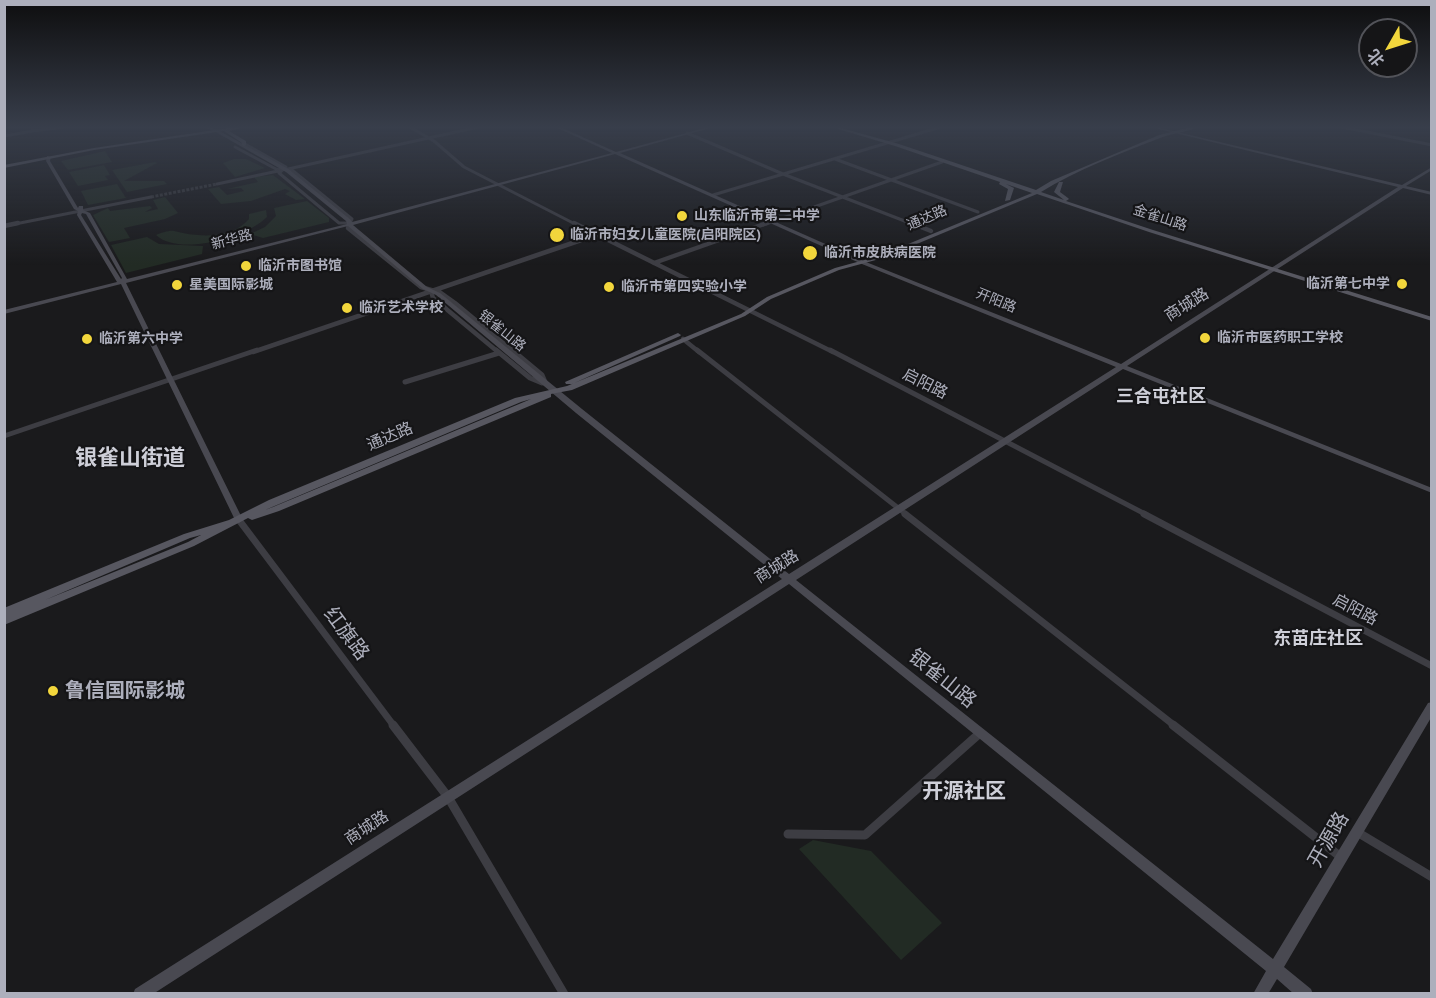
<!DOCTYPE html>
<meta charset="utf-8">
<style>
body{margin:0}
#map{position:relative;width:1436px;height:998px;overflow:hidden;background:#1a1a1c;font-family:"PT Sans","Noto Sans SC",sans-serif}
canvas{display:block}
.frame{position:absolute;inset:0;border:6px solid #adafbc;pointer-events:none}
.north{position:absolute;left:1358px;top:18px;width:60px;height:60px;box-sizing:border-box;background:#151517;border:2px solid #525359;border-radius:50%;rotate:231deg;font-size:16px;font-weight:700;line-height:24px;text-align:center;color:#adafbc}
.north::after{content:'';display:block;margin:auto;width:21px;height:27px;background:#f2d63c;clip-path:polygon(50% 0,100% 100%,50% 72%,0 100%)}
</style>
<div id="map">
<canvas width="1436" height="998"></canvas>
<div class="frame"></div>
<div class="north">北</div>
</div>
<script>
const context = document.querySelector('canvas').getContext('2d');
context.lineJoin = 'round';
function paint(path, color) { context.fillStyle = color; context.fill(path, 'evenodd'); }
function trace(path, color, width, dash) { context.strokeStyle = color; context.lineWidth = width; context.lineCap = dash ? 'butt' : 'round'; context.setLineDash(dash || []); context.stroke(path); }
function label(font, color, halo, rows, align = 'center') {
  context.font = font + ' "PT Sans","Noto Sans SC",sans-serif'; context.lineWidth = 4.5; context.setLineDash([]); context.textBaseline = 'middle'; context.strokeStyle = halo; context.fillStyle = color; for (const [text, x, y, turn = 0] of rows) {
    context.save(); context.translate(x, y); context.rotate((+turn || 0) * Math.PI / 180); context.textAlign = isNaN(turn) ? turn : align; if (halo) context.strokeText(text, 0, 0); context.fillText(text, 0, 0); context.restore();
  }
}
const green = new Path2D(`
 M105 151 112 162 68 170 61 161Z
 M234 159H246L265 168 235 177 223 163Z
 M155 162 157 163 124 181H164L167 184 127 192 112 170Z
 M104 165 110 175 105 176 108 180 78 186 69 172Z
 M273 175 305 199 296 200 285 194 290 191 285 189 251 201 221 204 208 189 219 187 227 195 244 191 241 188 227 189 258 182 254 177Z
 M117 184 126 198 88 205 81 191Z
 M165 197 178 213 165 219 124 228 130 238 109 242 93 215 108 208 110 211 150 206 152 208 145 212 158 209 153 200Z
 M307 201 329 218V222L263 238 250 234 265 227 276 216 274 208Z
 M266 210 267 217C247 237 179 257 156 235 161 233 170 230 174 231 197 237 231 240 249 219V214Z
 M147 237 159 244 203 246 202 254 126 273 111 245Z
 M813 840 871 851 942 923 901 960 799 849Z`);
const streetTunnel = new Path2D(`
 M151 197 217 184`);
const streetFar4 = new Path2D(`
 M408 126 434 141 464 167 577 225
 M1337 126 1432 145
 M33 131 72 126
 M687 133 783 174 915 225
 M4 136 33 131 32 126
 M245 144 286 167 279 173 339 223H348
 M235 147 276 169 292 170 352 219 349 225
 M835 159 978 212
 M288 169 483 126
 M217 184 278 171
 M713 195 944 126
 M10 225 151 197
 M763 225 942 162`);
const streetFar3 = new Path2D(`
 M350 223 348 228 421 287 441 293 455 303 514 352
 M574 223 833 352
 M911 223 931 231
 M4 226 18 223
 M654 263 767 223
 M431 291 433 298 498 352
 M683 339 699 352
 M253 352 596 235`);
const streetFar2 = new Path2D(`
 M496 350 530 378 542 383
 M512 350 542 375 545 382
 M697 350 907 515
 M830 350 1147 515
 M405 382 499 353
 M4 436 257 350`);
const streetFar1 = new Path2D(`
 M905 514 1175 726
 M1144 514 1432 666
 M239 520 394 726`);
const street = new Path2D(`
 M393 725 448 797 564 994
 M1173 725 1342 858
 M1357 832 1432 877
 M788 834 865 835 980 733`);
const secondary = new Path2D(`
 M199 126H204L216 129 290 170 350 219 352 222 612 153 553 126H558L616 152 712 126H718L620 153 866 262 1121 364 1398 187 1146 126H1152L1402 185 1432 167V170L1406 186 1432 192V195L1403 188 1127 366 1432 488V493L1123 369 796 580 1273 959 1428 703 1432 702V716L1284 967 1311 989 1313 994H1294L1277 979 1268 994H1253L1266 971 789 584 153 994H133L135 989 782 579 576 413 436 295 423 289 348 226 126 283 243 520 239 523 236 522 121 284 4 314V310L117 282 77 215 78 211 74 209 46 161 47 156 51 157 50 161 78 208 79 206H83V210L90 213 127 279 347 224 346 221 286 172 214 131ZM615 154 862 264 1116 367 789 574 582 409 440 293 427 287 353 225ZM82 213 86 214 122 278 121 279 81 215Z`);
const primary = new Path2D(`
 M241 126H250L229 131 246 141V145L244 146 242 145V143L224 131 94 150 4 168V165L94 148Z
 M828 126H834L899 144 1036 190 1051 181 1159 135 1194 126H1200C1189 132 1173 133 1160 138 1121 153 1076 170 1041 192L1064 200 1054 192 1059 182H1063L1060 192 1068 198 1069 199 1066 201 1153 230 1432 317V321L1149 232 1037 194 883 258 839 270 771 299 745 316 572 390 551 394V397L279 511 252 520 248 518 194 546 4 625V608L184 534 229 520 269 500 515 398 567 386 741 314 767 297 835 268 879 256 1032 193 1006 184 1014 188 1010 200 1005 201 1008 189 999 184 1000 182 895 146ZM531 399 273 507 265 510 521 402ZM201 535 188 542 45 600 190 538Z
 M678 333 681 335 680 336 572 384H566L565 382Z`);
const markers = [
 [682,216,6,"#f2d63c"],
 [557,235,8,"#f2d63c"],
 [810,253,8,"#f2d63c"],
 [246,266,6,"#f2d63c"],
 [1402,284,6,"#f2d63c"],
 [177,285,6,"#f2d63c"],
 [609,287,6,"#f2d63c"],
 [347,308,6,"#f2d63c"],
 [1205,338,6,"#f2d63c"],
 [87,339,6,"#f2d63c"],
 [53,691,6,"#f2d63c"]
];
const farPoinames = [
 ["山东临沂市第二中学",694,216],
 ["临沂市妇女儿童医院(启阳院区)",570,235],
 ["临沂市皮肤病医院",824,253],
 ["临沂市图书馆",258,266],
 ["临沂第七中学",1390,284,"right"],
 ["星美国际影城",189,285],
 ["临沂市第四实验小学",621,287],
 ["临沂艺术学校",359,308],
 ["临沂市医药职工学校",1217,338],
 ["临沂第六中学",99,339]
];
const farStreetnames = [
 ["通达路",927,218,-23],
 ["金雀山路",1160,218,18],
 ["新华路",232,240,-15],
 ["开阳路",996,301,22],
 ["银雀山路",502,331,39]
];
const streetNames = [
 ["商城路",1187,305,-32],
 ["启阳路",925,384,27],
 ["通达路",390,437,-23],
 ["商城路",777,567,-32],
 ["启阳路",1355,610,28],
 ["商城路",367,828,-33]
];
const neighbourhoodNames = [
 ["三合屯社区",1161,397],
 ["东苗庄社区",1318,639]
];
const nearStreetnames = [
 ["红旗路",346,634,53],
 ["银雀山路",942,679,39],
 ["开源路",1329,840,-60]
];
const nearPoinames = [
 ["鲁信国际影城",65,691]
];
const nearNeighbourhoodnames = [
 ["开源社区",964,792]
];
const districtNames = [
 ["银雀山街道",130,459]
];
paint(green, '#222b24');
trace(streetTunnel, '#37383c', 3, [3, 1.5]);
trace(streetFar4, '#3d3d43', 3);
trace(streetFar3, '#3d3d43', 4.5);
trace(streetFar2, '#3d3d43', 5);
trace(streetFar1, '#3d3d43', 7);
trace(street, '#3d3d43', 9);
paint(secondary, '#494951');
paint(primary, '#575760');
const sky = context.createLinearGradient(0, 0, 0, 265);
sky.addColorStop(0, '#0e0e0f');
sky.addColorStop(0.48, '#383e4b');
sky.addColorStop(1, '#383e4b00');
context.fillStyle = sky;
context.fillRect(0, 0, 1436, 265);
for (const [x, y, r, color] of markers) { const dot = new Path2D(); dot.arc(x, y, r, 0, 2 * Math.PI); context.fillStyle = color; context.fill(dot); trace(dot, '#151517', 2); }
label('bold 14px', '#adafbc', '#151517', farPoinames, 'left');
label('14px', '#adafbc', '#151517', farStreetnames);
label('16px', '#adafbc', '#151517', streetNames);
label('bold 18px', '#cecfd8', '#151517', neighbourhoodNames);
label('20px', '#adafbc', '#151517', nearStreetnames);
label('bold 20px', '#adafbc', '#151517', nearPoinames, 'left');
label('bold 21px', '#cecfd8', '#151517', nearNeighbourhoodnames);
label('bold 22px', '#cecfd8', '#151517', districtNames);
</script>
